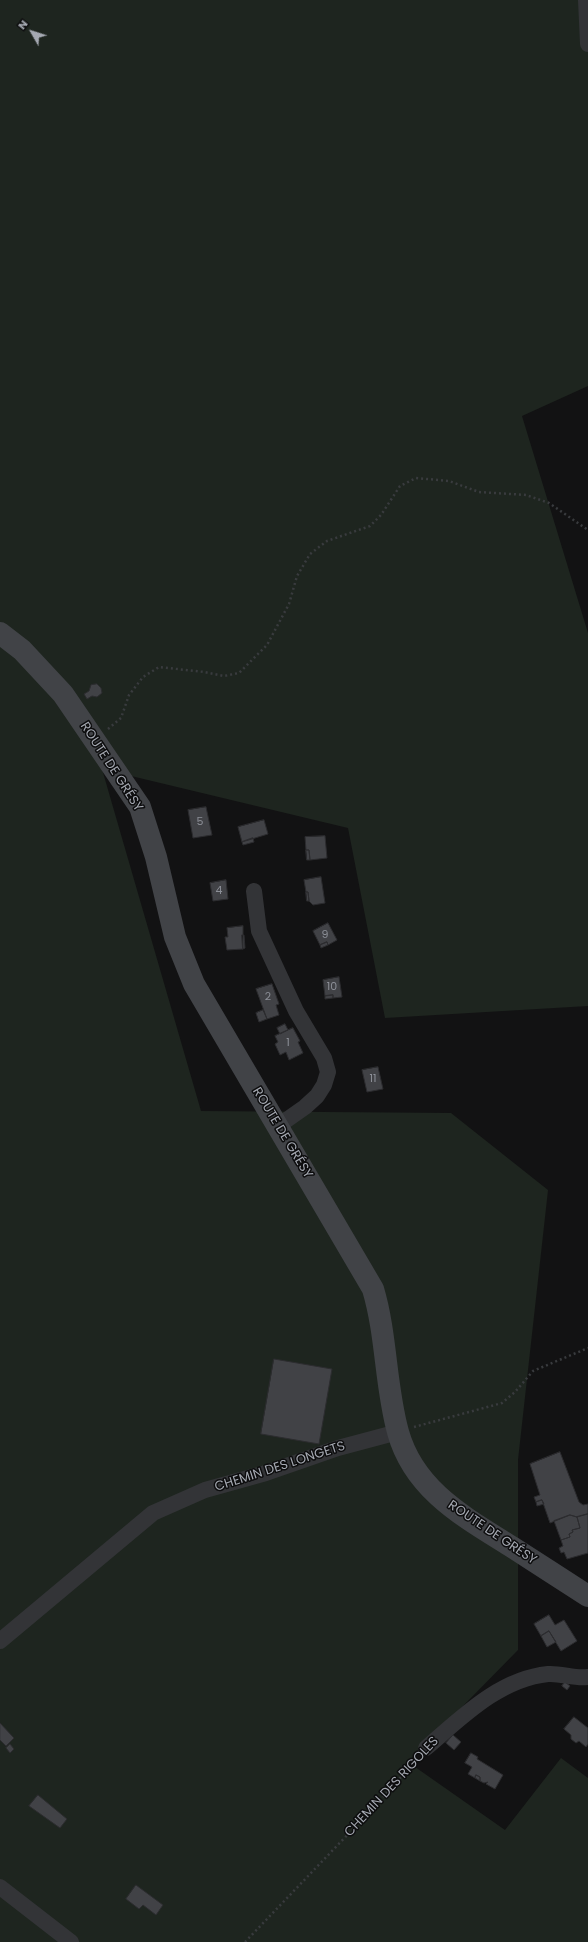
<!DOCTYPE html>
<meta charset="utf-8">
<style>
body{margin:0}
#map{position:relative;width:588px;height:1942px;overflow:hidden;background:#121213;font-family:Poppins,sans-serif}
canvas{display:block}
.north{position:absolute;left:12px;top:12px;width:40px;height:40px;-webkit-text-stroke:3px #0d0d0e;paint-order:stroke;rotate:309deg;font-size:11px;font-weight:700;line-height:16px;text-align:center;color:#a5a9b2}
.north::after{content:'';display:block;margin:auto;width:14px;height:18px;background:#a5a9b2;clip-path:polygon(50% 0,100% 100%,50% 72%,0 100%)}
</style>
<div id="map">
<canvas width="588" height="1942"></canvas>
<div class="north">N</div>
</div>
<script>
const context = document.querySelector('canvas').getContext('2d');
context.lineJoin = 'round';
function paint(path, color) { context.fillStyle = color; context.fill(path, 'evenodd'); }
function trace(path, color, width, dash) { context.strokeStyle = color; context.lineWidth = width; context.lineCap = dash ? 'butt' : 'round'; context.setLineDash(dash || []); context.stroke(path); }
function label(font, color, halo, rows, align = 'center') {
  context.font = font + ' Poppins,sans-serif'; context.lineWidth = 3; context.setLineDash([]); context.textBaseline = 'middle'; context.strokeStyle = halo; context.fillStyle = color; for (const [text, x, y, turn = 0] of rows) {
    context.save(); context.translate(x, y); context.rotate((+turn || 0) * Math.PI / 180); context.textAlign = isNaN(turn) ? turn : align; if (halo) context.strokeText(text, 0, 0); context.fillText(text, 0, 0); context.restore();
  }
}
const green = new Path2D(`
 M0 0H588V386L522 416 588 633V1006L385 1018 348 828 102 769 201 1111 451 1113 548 1190 518 1460V1650L408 1762 505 1830 561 1758 588 1778V1942H0Z`);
const building = new Path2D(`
 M97 684 101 688 102 693 97 697 92 696 87 699 84 694 89 691 91 685Z
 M206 807 212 835 193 838 188 810Z
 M264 820 268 834 242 842 238 827Z
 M325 836 327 858 310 860 309 850H306L305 837Z
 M253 838 254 842 243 845 242 842Z
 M306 850H309L310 860H307Z
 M321 877 325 903 313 905 309 901 308 892H306L304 880Z
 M226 880 228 899 213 901 210 883Z
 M306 892H308L309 901H307Z
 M328 923 337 940 328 945 327 942 320 945 313 931Z
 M243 926V949L227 950 225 937H228L227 928Z
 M242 935H244L245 948 243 949Z
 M327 942 328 945 321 948 320 945Z
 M339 977 342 997 333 998V995L325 996 323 980Z
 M272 984 279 1004 276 1005 279 1015 267 1019 256 989Z
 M333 995V998L325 999V996Z
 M263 1010 267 1019 259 1022 256 1013Z
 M285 1024 288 1030 280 1034 277 1028Z
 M293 1028 300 1041 298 1042 303 1053 289 1060 286 1052 280 1055 275 1044 278 1042 275 1036Z
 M378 1067 383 1089 367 1092 362 1070Z
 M274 1359 332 1369 319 1444 261 1434Z
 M560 1452 579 1502 583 1505 588 1504V1514L577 1517 570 1515 550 1523 542 1500 536 1502 534 1497 540 1495 530 1464Z
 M542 1500 544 1504 537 1506 536 1502Z
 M588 1514V1553L567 1559 564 1552 561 1553 559 1548 563 1546 561 1540 570 1537 569 1534 573 1532 572 1530 580 1528 577 1517Z
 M570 1515 577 1517 580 1528 572 1530 573 1532 569 1534 570 1537 561 1540 554 1521Z
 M549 1615 555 1625 564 1620 577 1641 561 1651 549 1631 541 1636 534 1624Z
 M549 1631 556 1642 547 1647 541 1636Z
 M565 1682 570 1686 567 1690 562 1686Z
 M574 1717 588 1728V1744L586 1747 579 1741 576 1743 571 1739V1735L564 1729Z
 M0 1723 14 1738 6 1746 0 1740Z
 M453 1735 461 1742 454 1750 446 1743Z
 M10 1744 14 1749 10 1753 6 1748Z
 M471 1753 478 1757 477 1759 503 1775 495 1789 486 1784 488 1782 484 1783 480 1781V1777L476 1775 475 1778 468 1774 472 1767 465 1763Z
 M476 1775 480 1777V1781L475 1778Z
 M38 1795 67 1819 60 1828 29 1806Z
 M136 1885 163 1905 156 1915 143 1905 139 1909 126 1899Z`);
const path = new Path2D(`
 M108 729 121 718 129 695 143 677 159 667 204 672 224 676 239 673 267 645 289 604 297 576 310 554 327 541 370 526 381 515 400 486 416 478 449 481 479 492 526 495 549 503 588 530
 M414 1427 502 1403 515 1392 533 1371 588 1348
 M245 1942 376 1805 417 1759`);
const street = new Path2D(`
 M586 0 588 44
 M254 891 259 931 296 1011 324 1058 328 1072 324 1085 317 1096 305 1107 278 1126
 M0 1641 153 1513 205 1490 266 1473 338 1448 398 1432
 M426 1748C461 1718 499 1679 548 1674 561 1673 575 1679 588 1677
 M0 1887 71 1942`);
const secondary = new Path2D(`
 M0 633 22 650 63 694 140 807 156 857 175 937 194 984 373 1289C387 1336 385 1385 398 1432 414 1490 464 1517 512 1547 537 1563 563 1580 588 1596`);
const numberNames = [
 ["5",200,822],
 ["4",219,891],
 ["9",325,935],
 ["10",332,987],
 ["2",268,997],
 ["1",288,1043],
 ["11",373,1079]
];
const streetNames = [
 ["ROUTE DE GRÉSY",111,767,57],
 ["ROUTE DE GRÉSY",282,1133,59],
 ["CHEMIN DES LONGETS",280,1467,-18],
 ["ROUTE DE GRÉSY",492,1533,34],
 ["CHEMIN DES RIGOLES",392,1787,-47]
];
paint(green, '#1e251f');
paint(building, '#414246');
trace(building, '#2c2c2f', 1);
trace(path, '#393b3e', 2.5, [2, 3]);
trace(street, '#333437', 16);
trace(secondary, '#414347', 22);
label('11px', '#8c8f97', null, numberNames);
label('13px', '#a5a9b2', '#0d0d0e', streetNames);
</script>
